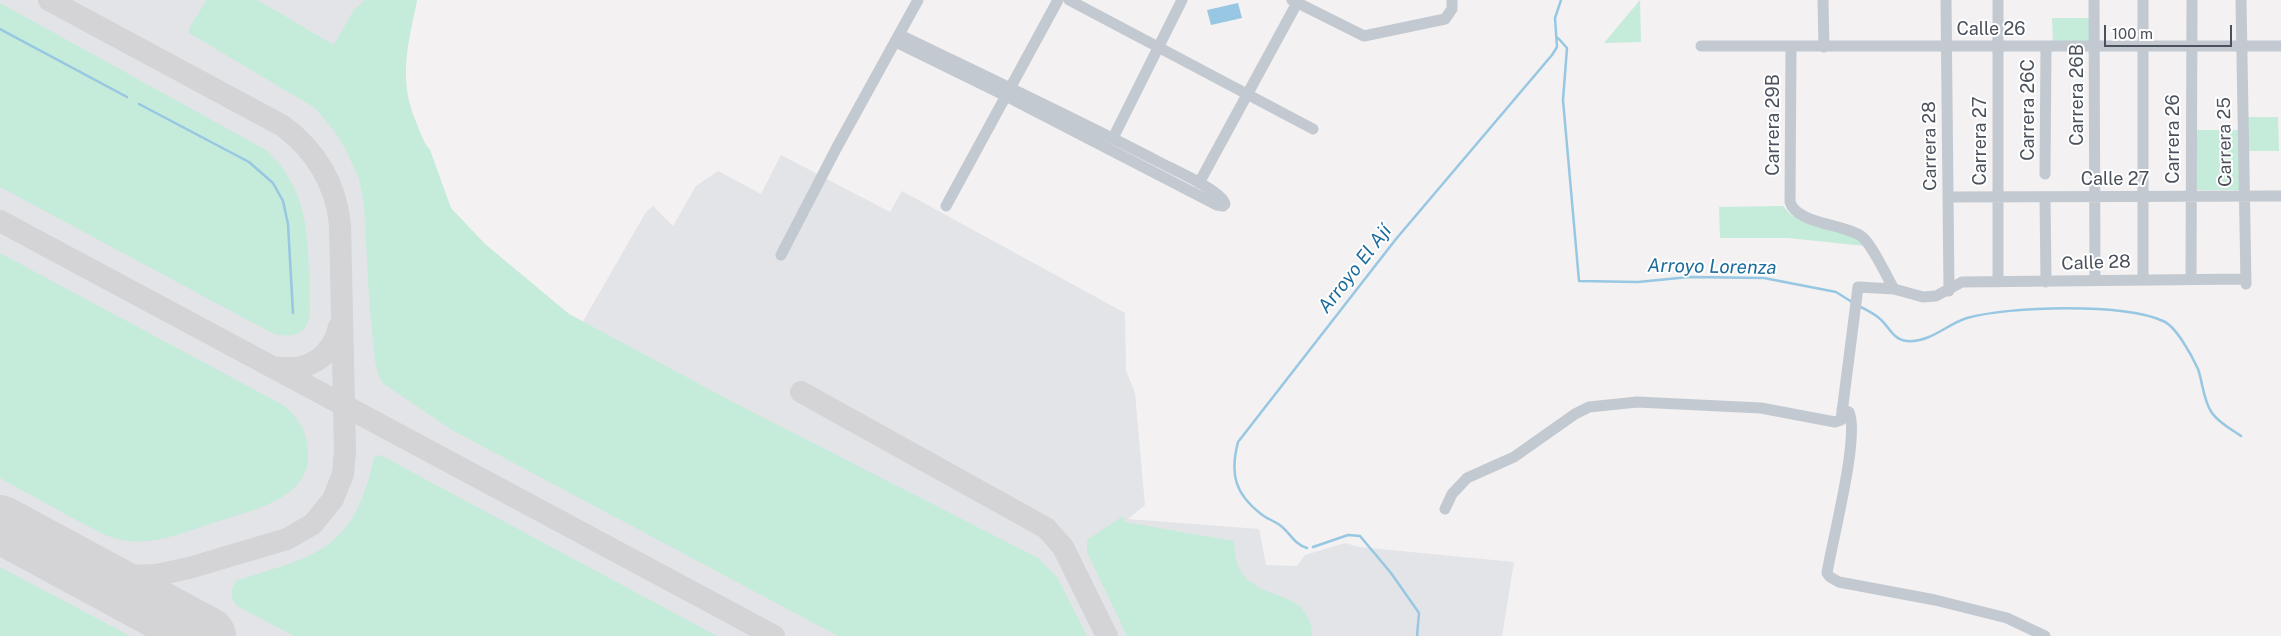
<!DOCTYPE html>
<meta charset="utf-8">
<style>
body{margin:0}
#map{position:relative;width:2281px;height:636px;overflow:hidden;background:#f3f1f1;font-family:"Public Sans",sans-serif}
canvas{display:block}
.scale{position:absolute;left:2104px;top:25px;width:128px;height:22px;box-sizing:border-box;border:2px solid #4b515c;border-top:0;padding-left:6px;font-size:15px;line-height:18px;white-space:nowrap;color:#4b515c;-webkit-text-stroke:4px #fff;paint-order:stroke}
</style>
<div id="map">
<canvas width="2281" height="636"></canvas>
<div class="scale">100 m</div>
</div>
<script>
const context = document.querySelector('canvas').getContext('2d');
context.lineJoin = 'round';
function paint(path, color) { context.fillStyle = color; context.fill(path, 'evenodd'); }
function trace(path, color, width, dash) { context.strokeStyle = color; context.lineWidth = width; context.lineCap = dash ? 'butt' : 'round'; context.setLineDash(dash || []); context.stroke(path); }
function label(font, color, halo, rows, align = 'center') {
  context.font = font + ' "Public Sans",sans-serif'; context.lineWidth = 4; context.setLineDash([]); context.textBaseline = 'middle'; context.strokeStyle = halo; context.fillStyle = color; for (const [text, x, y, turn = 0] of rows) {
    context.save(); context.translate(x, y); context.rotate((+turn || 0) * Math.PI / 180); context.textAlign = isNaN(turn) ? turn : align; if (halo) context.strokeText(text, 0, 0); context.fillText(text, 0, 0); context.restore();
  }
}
const airport = new Path2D(`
 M0 0H417L407 49 405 75 406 91 412 112 425 144 430 150 450 208 485 244 551 301 582 323 646 212 653 206 673 226 696 186 718 171 761 194 781 155 890 212 902 191 1125 313 1126 371 1135 393 1145 505 1128 519 1259 529 1266 565 1297 566 1305 555 1345 543 1359 547 1514 562 1502 636H0Z`);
const green = new Path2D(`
 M207 0H257L334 45 354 10 365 0H417C408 44 398 79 416 122 420 132 423 142 430 150L451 208 485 244 569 314 729 400 1038 558 1057 577 1087 636H838L452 430 384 384 379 377 375 362 369 298 364 205 359 179 346 150 335 132 315 108 189 33V28Z
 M1640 0 1641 42 1604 43Z
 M0 3 266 150C314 194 308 251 310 311 309 335 290 340 270 332L0 187Z
 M2052 18H2091L2092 43 2053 44Z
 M2247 117H2278L2279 151H2247Z
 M2193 130H2240V190H2193Z
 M1783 206 1791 215 1852 236 1859 240 1865 246 1788 238H1720L1719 207Z
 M0 253 283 405C298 417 306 430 308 449 313 499 252 510 216 522 185 532 154 546 121 540 105 537 91 527 76 520 51 506 25 492 0 478Z
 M377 455 382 456 717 636H294L237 606C230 598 230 590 236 581 257 573 280 568 302 559 350 539 363 505 374 458Z
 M1123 516 1125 522 1234 541C1235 550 1235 560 1239 568 1257 604 1311 586 1312 636H1127L1087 552V540Z
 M0 567 130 636H0Z`);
const water = new Path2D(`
 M1238 3 1242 18 1211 25 1207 10Z`);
const stream = new Path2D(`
 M0 29 127 97
 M1558 38 1567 48 1563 100 1579 281 1638 282 1689 277 1764 278 1836 292 1852 302
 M139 104 249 162 273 183 283 201 288 224 293 313
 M1859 306C1866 310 1873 313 1879 318 1889 326 1893 340 1907 341 1930 343 1947 324 1967 318 2009 306 2124 303 2163 321 2176 326 2192 356 2198 369 2203 383 2203 400 2212 413 2219 423 2231 429 2241 436
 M1313 547 1348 535 1360 536 1391 573 1419 613 1417 636
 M1307 548C1295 545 1290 533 1281 526 1275 521 1267 519 1261 514 1234 493 1230 473 1238 442L1396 239 1552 55 1557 47 1555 18 1561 0`);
const taxiway = new Path2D(`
 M49 0 283 126C316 151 336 184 340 225L345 451 343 474 333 499 313 524 287 539 189 568 156 575 127 576 75 565
 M0 221 774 636
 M275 367C306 373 332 358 339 327
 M801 392 1046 528 1063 547 1107 636`);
const runway = new Path2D(`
 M0 524 207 636`);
const minor = new Path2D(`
 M1069 0 1313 129
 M1292 0 1364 36 1445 19 1452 9V0
 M1823 0 1824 47
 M1946 0 1949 291
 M2094 0 2095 280
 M2143 0V279
 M2241 0 2246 284
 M896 42 1006 96 1217 205 1223 206 1225 204C1223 191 1172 169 1159 162 1074 118 987 77 900 35
 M1701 46H2281
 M1791 47 1790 202C1797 224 1844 224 1861 236 1873 245 1886 276 1894 289
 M1113 138 1182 0
 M2045 174 2046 47
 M1199 183 1297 3
 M1948 197 2281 196
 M2045 197 2046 282
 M946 206 1058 0
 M781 255 837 147 918 0
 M2191 279 2192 0
 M1998 282V0
 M1842 409 1849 412C1860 436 1832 541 1827 573L1830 577 1839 582 1935 600 2007 618 2045 636
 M1445 509 1452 494 1467 478 1514 457 1575 414 1589 407 1637 402 1761 408 1835 422 1841 420 1858 287 1894 289 1923 297 1936 296 1962 282 2246 279`);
const streetNames = [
 ["Calle 26",1991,29],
 ["Carrera 26B",2077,95,-90],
 ["Carrera 26C",2028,110,-90],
 ["Carrera 29B",1773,125,-90],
 ["Carrera 26",2173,139,-90],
 ["Carrera 27",1980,141,-90],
 ["Carrera 25",2225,142,-91],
 ["Carrera 28",1930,146,-91],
 ["Calle 27",2115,179],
 ["Calle 28",2096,263,-2]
];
const waterNames = [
 ["Arroyo Lorenza",1712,267,1],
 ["Arroyo El Ají",1355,269,-52]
];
paint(airport, '#e3e4e8');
paint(green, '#c5ebda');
paint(water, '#97c7e2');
trace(stream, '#97c7e2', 2.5);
trace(taxiway, '#d4d3d6', 22);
trace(runway, '#d4d3d6', 58);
trace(minor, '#c3c9d1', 11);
label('18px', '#4b515c', '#fff', streetNames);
label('italic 19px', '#1d6d9c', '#fff', waterNames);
</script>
